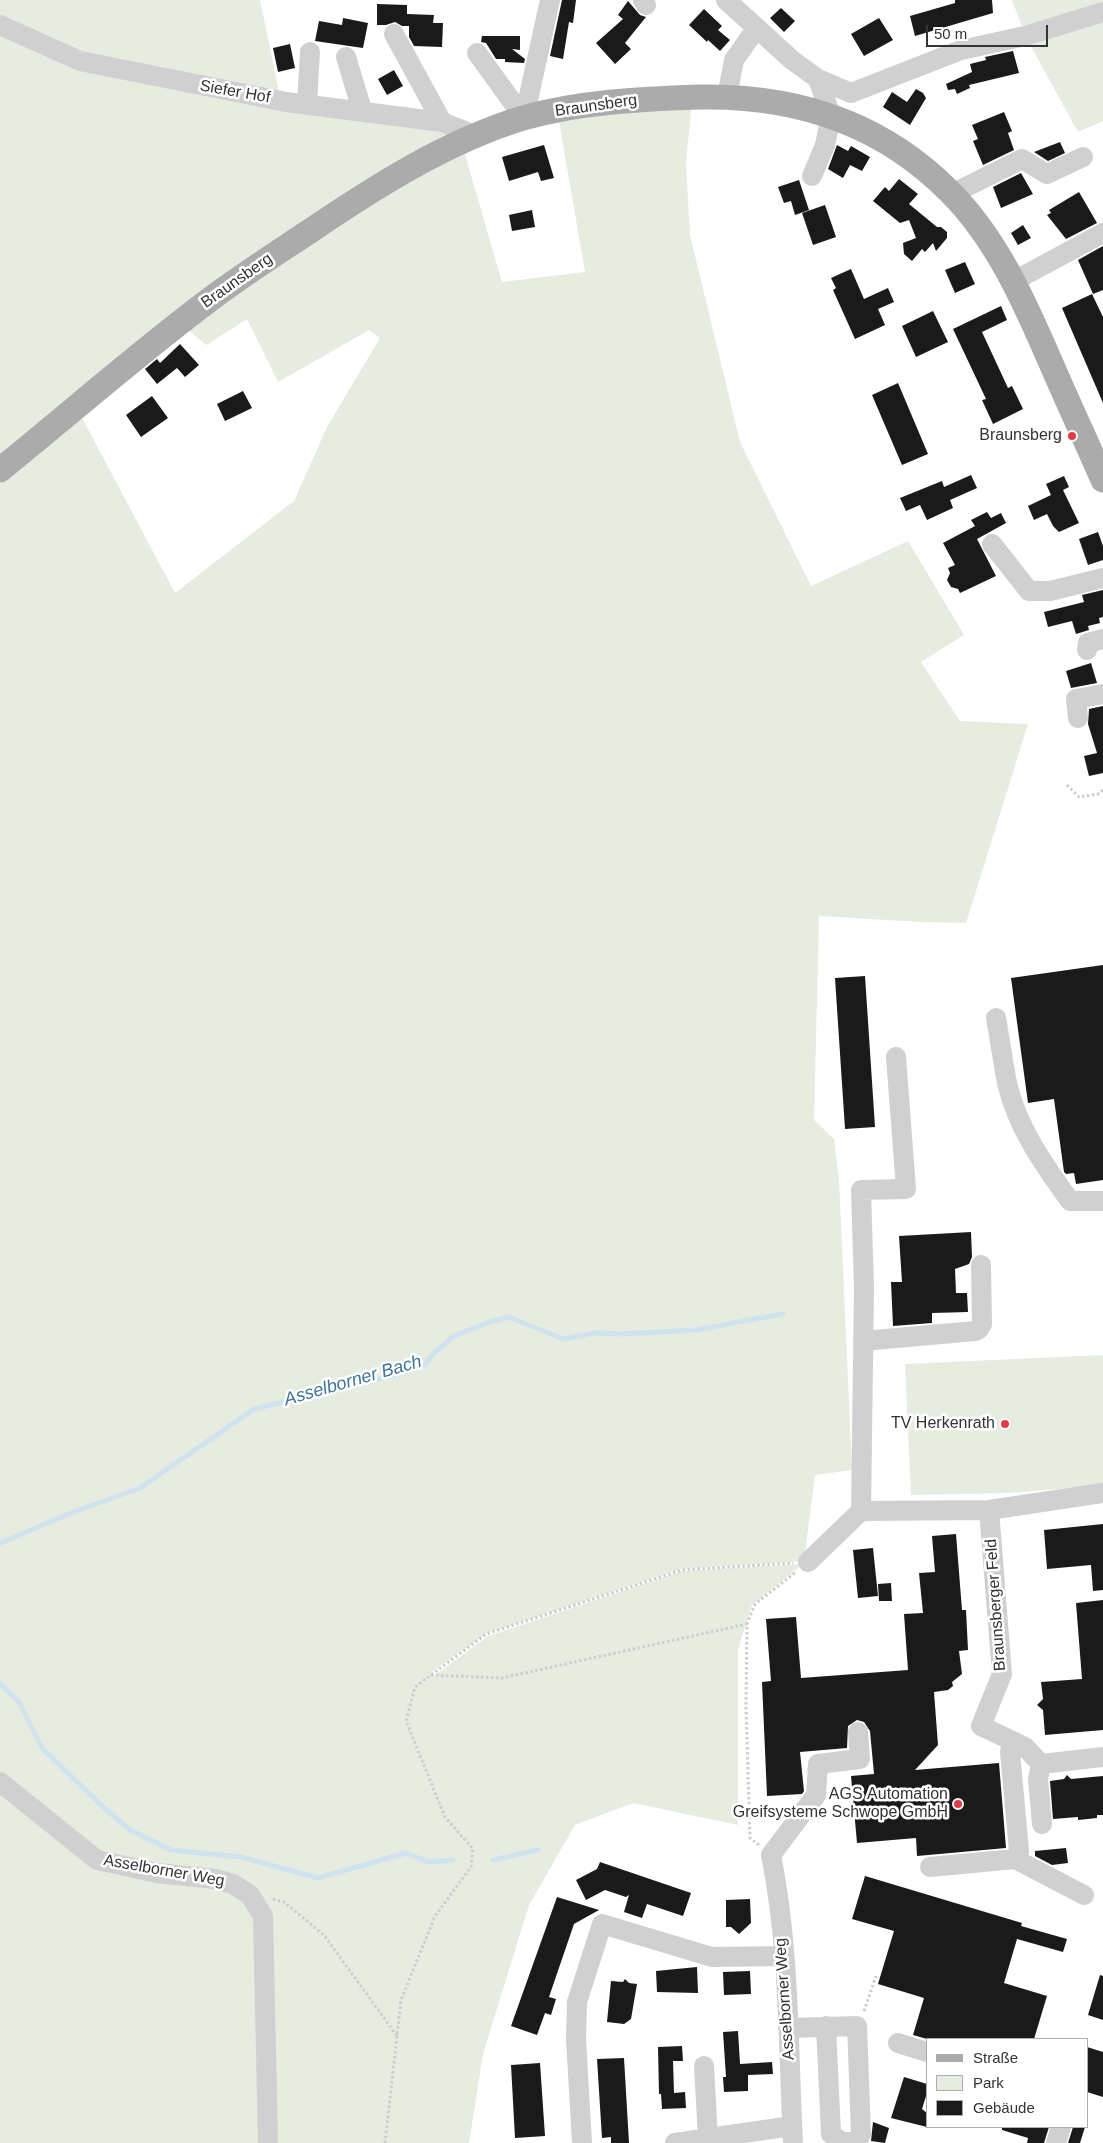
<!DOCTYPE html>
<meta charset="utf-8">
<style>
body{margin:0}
#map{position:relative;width:1103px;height:2143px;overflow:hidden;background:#fff;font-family:Arial,sans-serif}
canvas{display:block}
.legend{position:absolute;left:926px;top:2038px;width:162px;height:90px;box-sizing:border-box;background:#fff;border:1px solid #adadad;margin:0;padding:6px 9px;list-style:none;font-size:15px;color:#333}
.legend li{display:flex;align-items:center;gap:10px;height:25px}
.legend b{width:25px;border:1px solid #adadad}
.scale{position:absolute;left:926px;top:25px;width:122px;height:22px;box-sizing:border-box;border:2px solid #333;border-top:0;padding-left:6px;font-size:15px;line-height:18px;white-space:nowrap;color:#333;-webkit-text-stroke:4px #fff;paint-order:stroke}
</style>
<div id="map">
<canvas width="1103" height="2143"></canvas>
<ul class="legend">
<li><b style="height:6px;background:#ababab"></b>Straße</li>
<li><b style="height:14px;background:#e6ecdf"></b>Park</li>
<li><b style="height:14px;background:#1a1a1a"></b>Gebäude</li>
</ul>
<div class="scale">50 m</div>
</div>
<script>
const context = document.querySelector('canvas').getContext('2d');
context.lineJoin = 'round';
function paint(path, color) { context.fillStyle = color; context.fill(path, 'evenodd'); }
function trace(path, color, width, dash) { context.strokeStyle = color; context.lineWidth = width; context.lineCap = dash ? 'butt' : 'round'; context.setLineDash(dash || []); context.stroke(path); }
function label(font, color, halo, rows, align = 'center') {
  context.font = font + ' Arial,sans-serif'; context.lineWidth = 5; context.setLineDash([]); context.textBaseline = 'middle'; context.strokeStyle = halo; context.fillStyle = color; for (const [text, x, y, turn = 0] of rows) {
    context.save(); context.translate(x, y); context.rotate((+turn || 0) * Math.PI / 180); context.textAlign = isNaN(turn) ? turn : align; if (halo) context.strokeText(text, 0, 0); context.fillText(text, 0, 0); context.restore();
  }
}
const green = new Path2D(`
 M0 0H260L280 97 80 58 0 21Z
 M1012 0H1103V8L1024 32Z
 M1103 14V121L1078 132 1027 39Z
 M0 28 79 64 429 128 453 137 0 455Z
 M641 108 691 110 686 164 690 235 740 442 811 586 908 541 964 635 921 662 960 721 1028 724 966 923 922 922 819 916 814 1120 834 1139 839 1180 852 1470 815 1475 804 1561 681 1569 487 1633 433 1671 434 1676 488 1636 683 1571 803 1564 752 1605 738 1649V1825L633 1803 575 1825 529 1905 483 2054 469 2143H270L254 1896 99 1857 0 1776V480L80 414 175 593 294 501 327 427 380 338 369 330 278 382 247 319 206 345 185 327 251 280 463 148 502 282 585 272 558 115Z
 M1103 1355V1485L1010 1493 911 1495 905 1364Z
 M0 1786 74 1847 233 1888 261 1917 264 2143H0Z`);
const stream = new Path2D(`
 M0 1543 71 1513 140 1488 254 1409 403 1373 425 1365 434 1353 454 1336 490 1322 509 1317 563 1339 595 1333 621 1334 695 1330 783 1314
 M0 1684 19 1702 42 1748 102 1806 130 1830 171 1850 241 1857 318 1878 406 1853 428 1862 453 1860
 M493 1860 538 1850`);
const building = new Path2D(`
 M562 0H576L573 23 569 22 563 59 550 56Z
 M955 0H992L993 13 915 36 910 16 955 3Z
 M628 1 640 15 646 17 625 43 631 49 615 64 596 43 623 19 618 15Z
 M377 4 407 5V14L434 15 433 23H443L442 47 414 46 409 37V26H402L395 22 386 25H377Z
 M781 8 795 21 784 32 770 18Z
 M704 9 722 26 718 30 730 40 720 51 708 40 707 42 689 25Z
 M343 18 368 23 363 48 315 41 319 21 342 25Z
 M879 18 893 40 864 56 851 34Z
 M482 36H520V50L512 49 525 59 524 63 505 62V59H496L486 43 481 42Z
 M290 44 295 68 278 72 273 48Z
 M1013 51 1019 73 969 85 970 88 957 94 955 89 948 90 946 84 972 72 970 64 986 60 985 57Z
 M394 70 403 86 387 95 378 79Z
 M916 89 923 93 926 98 910 125 883 107 892 92 907 102Z
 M1004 112 1012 131 1008 133 1014 150 983 165 973 141 978 139 972 125Z
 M1060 142 1065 153 1048 161 1034 152Z
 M544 145 554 178 541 181 538 172 509 181 502 157Z
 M837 145 848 151 851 146 870 157 862 171 850 165 843 178 828 169Z
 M1021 173 1033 194 1001 208 993 187Z
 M899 179 918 194 909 204 937 227H941L947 232V238L936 251 933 243 925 252 922 249 912 261 904 254 903 243 916 238 909 220 900 223 873 201 885 187 889 191Z
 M799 180 809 210 795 215 791 201 784 203 778 187Z
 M1079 192 1097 223 1066 239 1047 215 1051 213 1049 210Z
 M825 205 836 237 813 245 802 213Z
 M532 210 535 227 512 231 509 215Z
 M1023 225 1031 238 1018 245 1011 233Z
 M1103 246V290L1093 294 1078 260Z
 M965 262 975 284 955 293 945 270Z
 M851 269 864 299 888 288 894 302 878 309 885 325 855 339 833 290 836 288 831 278Z
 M1092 294 1103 317V403L1062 308Z
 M1001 306 1007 320 982 332 1008 388 1012 386 1023 409 993 424 982 400 986 399 953 329Z
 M933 311 948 342 916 357 902 326Z
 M180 344 199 365 185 377 177 368 157 384 145 369 157 359 160 363Z
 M898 383 928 454 902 465 872 395Z
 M243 391 252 408 225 421 217 404Z
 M152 396 168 418 141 437 126 415Z
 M971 475 977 488 950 500 953 508 927 520 920 505 906 511 900 498 942 481 944 487Z
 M1064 476 1069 487 1063 490 1079 523 1059 532 1053 526 1047 514 1034 520 1028 506 1051 495 1046 484Z
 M987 512 991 518 1001 513 1006 523 977 539 996 576 960 593 958 589 951 587 947 580 950 573 948 568 955 565 943 543 975 526 971 520Z
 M1098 532 1103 546V560L1088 565 1079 539Z
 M1103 590V617L1099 618 1100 623 1088 626 1089 630 1076 634 1072 621 1048 627 1044 612 1084 602 1082 595Z
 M1091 663 1097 683 1071 688 1066 671Z
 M1103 706V773L1089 776 1084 756 1097 753 1088 724 1089 709Z
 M1103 965V1180L1076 1184 1074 1173 1066 1174 1064 1172 1054 1099 1028 1103 1011 978Z
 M865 976 875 1127 845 1129 835 978Z
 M971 1232 972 1257 969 1264 955 1269 956 1293H967L968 1312 932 1313V1323L893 1326 891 1282H902L899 1236Z
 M1103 1524V1590L1093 1591 1091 1565 1047 1569 1044 1530Z
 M956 1534 962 1610H966L968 1650 959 1651 962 1674 952 1682 953 1686 948 1690 934 1692 938 1745 915 1770 999 1763 1006 1848 917 1856 916 1838 857 1843 851 1776 874 1774 870 1731 864 1722 857 1720 848 1726 847 1748 800 1752 804 1791 802 1794 767 1796 762 1682 771 1681 766 1619 796 1617 801 1678 908 1670 904 1614 923 1613 919 1573 935 1572 932 1536Z
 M873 1548 878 1596 858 1598 853 1550Z
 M891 1583 892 1601H879L878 1584Z
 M1103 1600V1730L1045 1735 1043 1710 1037 1705 1043 1699 1041 1682 1082 1679 1076 1603Z
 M1067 1775 1071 1779 1103 1776V1815H1097V1818L1078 1820V1817L1053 1819 1050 1781 1064 1779Z
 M1066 1848 1068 1863 1052 1865 1035 1856V1851Z
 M600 1862 691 1893 683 1916 647 1904 642 1918 624 1912 629 1895 626 1897 605 1890 586 1900 576 1880 597 1869Z
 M865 1876 1022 1923 1021 1926 1067 1939 1063 1952 1017 1939 1004 1983 1047 1996 1034 2039H927L913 2035 924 1998 878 1984 894 1931 852 1919Z
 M557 1897 599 1910 574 1924 549 1997 556 1999 551 2015 545 2013 537 2035 511 2026Z
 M750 1899 751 1923 739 1934 731 1927H726V1900Z
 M697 1967 698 1993 657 1992 656 1971Z
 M750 1971 751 1994 724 1995 723 1972Z
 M1100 1975 1103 1976V2020L1088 2015Z
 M625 1979 629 1983 637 1984 631 2019 624 2024 607 2022 611 1981 623 1982Z
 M738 2031 740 2064 772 2062 773 2074 748 2075V2091L724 2092 723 2077H726L723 2032Z
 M682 2046 683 2061H673L674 2093 685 2092 686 2108 662 2109 661 2094H659L658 2047Z
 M1087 2047 1103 2052V2097L1087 2092Z
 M624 2058 629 2143H611V2137L602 2138 597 2059Z
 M540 2063 545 2136 515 2138 511 2065Z
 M904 2077 927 2084V2093L922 2109 927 2113V2127L891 2118Z
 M873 2122 889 2128 885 2143 871 2141Z
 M1002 2127H1049L1044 2143H1027L1028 2138 1002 2130Z
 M1073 2127H1085L1080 2143H1068Z`);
const path = new Path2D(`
 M1067 785 1079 797 1098 794 1103 790
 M431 1675 502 1678 747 1624
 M759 1845 750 1838 746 1705 747 1624 755 1604 796 1572
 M273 1899 284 1902 324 1935 397 2036
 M864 2011 876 1976
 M385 2143 401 2000 435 1916 471 1867 473 1849 445 1817 406 1721 415 1687 486 1634 682 1570 793 1563`);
const minor = new Path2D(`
 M643 0 646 5
 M726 0 792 60 818 79 851 93 961 50 1025 36 1103 12
 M0 25 80 61 286 102 442 122 477 136
 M394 34 442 122
 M477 53 524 118
 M346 57 362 110
 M727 97 734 60 756 29
 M307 104 310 52
 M524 118 550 0
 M812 176 825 145 831 116 818 79
 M952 194 1022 159 1047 174 1083 157
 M1014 281 1103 233
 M992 544 1029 591H1050L1103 578
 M1087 650 1088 643 1103 639
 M1078 718 1076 699 1103 694
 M996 1018C1000 1040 1003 1062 1007 1083 1017 1127 1044 1165 1070 1201H1103
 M863 1341 975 1331 979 1329 982 1324 981 1265
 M989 1510 1002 1674 981 1726 1025 1747 1041 1764 1103 1757
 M861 1511 989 1510 1103 1493
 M808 1562 861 1511 864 1288 861 1190 906 1189 896 1057
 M1041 1764 1038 1779 1042 1824
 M0 1782 97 1860 157 1873 215 1879 233 1884 250 1895 263 1916 268 2143
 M1015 1859 1084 1895
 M930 1867 1015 1859 1019 1851 1010 1752 1012 1741
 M788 2028 857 2026 861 2134 857 2142H842L831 2134 826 2026
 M898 2043 927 2052
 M704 2066 708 2138
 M582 2143 576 2039 577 2002 602 1924 712 1957 783 1956
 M675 2143 792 2126
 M793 2143C788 2047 790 1949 771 1855L816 1795 818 1764 860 1759 858 1732
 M1056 2143 1061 2127`);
const major = new Path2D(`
 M0 470C68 415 134 357 204 304 238 278 274 255 310 231 375 187 447 141 523 118 579 102 640 99 699 97 795 95 882 123 950 192 999 241 1027 308 1054 370 1070 407 1087 443 1103 480`);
const markers = [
 [1072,436,5,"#e63946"],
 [1005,1424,5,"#e63946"],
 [958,1804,5,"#e63946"]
];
const streetNames = [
 ["Siefer Hof",235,92,10],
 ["Braunsberg",596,106,-8],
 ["Braunsberg",237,281,-35],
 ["Braunsberger Feld",996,1605,-94],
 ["Asselborner Weg",164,1871,10],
 ["Asselborner Weg",785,1999,-94]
];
const poiNames = [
 ["Braunsberg",1062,436],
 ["TV Herkenrath",995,1424],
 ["AGS Automation",948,1795],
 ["Greifsysteme Schwope GmbH",948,1813]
];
const waterNames = [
 ["Asselborner Bach",353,1381,-16]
];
paint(green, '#e6ecdf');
trace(stream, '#cfe2ee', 5);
paint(building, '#1a1a1a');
trace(path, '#cdcdcd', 3, [2.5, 2.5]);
trace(minor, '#d0d0d0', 20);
trace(major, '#ababab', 25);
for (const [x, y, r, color] of markers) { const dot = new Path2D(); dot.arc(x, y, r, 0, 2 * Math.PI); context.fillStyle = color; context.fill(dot); trace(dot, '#fff', 2); }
label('16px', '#333', '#fff', streetNames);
label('16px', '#333', '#fff', poiNames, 'right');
label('italic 18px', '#3f7597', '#fff', waterNames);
</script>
